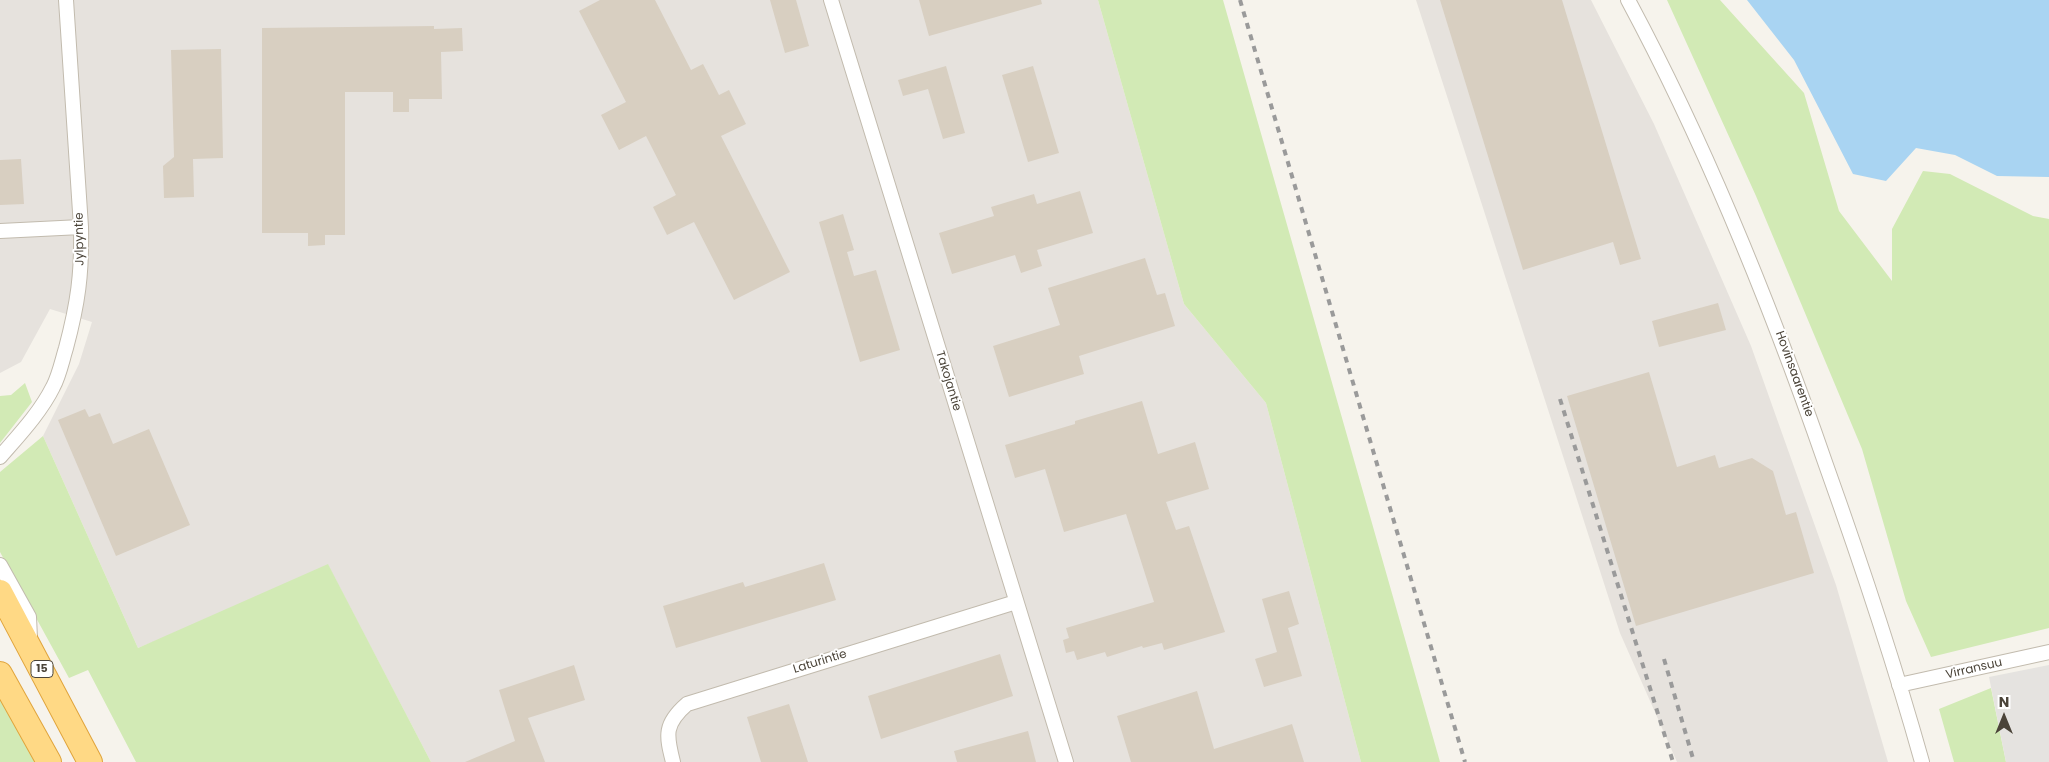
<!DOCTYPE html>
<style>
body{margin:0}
#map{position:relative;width:2049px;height:762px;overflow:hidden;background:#f6f3ec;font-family:Poppins,sans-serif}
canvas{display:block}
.north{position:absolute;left:1979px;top:692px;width:50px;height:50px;-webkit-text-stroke:4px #fff;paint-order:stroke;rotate:0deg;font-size:14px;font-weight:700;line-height:20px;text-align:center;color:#4b4439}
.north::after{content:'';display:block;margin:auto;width:18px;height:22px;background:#4b4439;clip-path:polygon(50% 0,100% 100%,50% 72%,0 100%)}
</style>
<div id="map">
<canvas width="2049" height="762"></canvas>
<div class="north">N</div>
</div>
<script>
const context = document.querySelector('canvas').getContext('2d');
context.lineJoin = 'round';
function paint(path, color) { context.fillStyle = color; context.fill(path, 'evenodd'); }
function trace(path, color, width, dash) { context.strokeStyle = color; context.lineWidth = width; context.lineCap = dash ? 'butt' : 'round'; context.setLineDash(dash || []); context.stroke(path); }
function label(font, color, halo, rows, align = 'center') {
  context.font = font + ' Poppins,sans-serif'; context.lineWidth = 4; context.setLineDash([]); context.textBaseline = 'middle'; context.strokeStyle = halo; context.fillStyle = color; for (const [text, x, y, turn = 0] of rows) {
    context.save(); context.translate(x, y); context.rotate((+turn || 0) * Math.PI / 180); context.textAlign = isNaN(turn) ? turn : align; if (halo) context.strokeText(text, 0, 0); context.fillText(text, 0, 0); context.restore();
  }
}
const industrial = new Path2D(`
 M0 0H1098L1184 304 1266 403 1361 762H431L328 565 241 606 138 648 43 436 79 364 92 322 50 309 21 362 0 373Z
 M1416 0H1591L1654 124 1751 346 1836 585 1888 762H1677L1620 633Z`);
const green = new Path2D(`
 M1098 0H1223L1440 762H1361L1266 403 1184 304Z
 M1667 0H1720L1804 93 1839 211 1892 281V229L1923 171 1950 174 2033 216 2049 219V628L1931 657 1906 601 1862 449 1756 196Z
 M25 383 32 402 0 443V396L11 395Z
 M43 436 138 648 328 564 431 762H136L88 670 69 678 0 552V472Z
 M1991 688 2006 762H1954L1939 709Z
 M0 694 5 703 35 762H0Z`);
const parking = new Path2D(`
 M2049 665V762H2006L1989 677Z`);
const water = new Path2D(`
 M1747 0H2049V177L1997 176 1955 155 1916 148 1886 181 1853 174 1794 60Z`);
const building = new Path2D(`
 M600 0H655L691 70 703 64 719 95 729 90 746 124 721 136 790 272 734 300 694 222 667 235 653 207 676 195 646 136 619 150 601 115 626 102 579 11Z
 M770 0H796L809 46 785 53Z
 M919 0H1041L1042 4 929 36Z
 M1440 0H1562L1641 259 1620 265 1613 242 1523 270Z
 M434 26V29L462 28 463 51 441 52 442 99H409V112H393V92H345V235H325V245L308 246V233H262V28Z
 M221 49 223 158 193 159 194 197 164 198 163 166 174 157 171 50Z
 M946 66 965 133 943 139 928 89 903 96 898 80Z
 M1033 66 1059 153 1028 162 1002 75Z
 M21 159 24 204 0 205V160Z
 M1080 191 1093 233 1037 250 1042 266 1021 273 1015 255 952 274 939 233 994 216 991 207 1034 194 1037 204Z
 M843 214 854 250 847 252 854 276 876 270 900 350 860 362 819 222Z
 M1145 258 1157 295 1165 293 1175 326 1079 356 1084 374 1009 397 993 346 1060 325 1048 288Z
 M1718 303 1726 330 1659 347 1652 321Z
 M1649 372 1677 467 1715 455 1719 468 1752 458 1773 471 1786 515 1796 512 1814 573 1636 626 1567 396Z
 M1142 401 1158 454 1195 442 1209 489 1166 502 1176 530 1189 526 1225 632 1164 650 1162 643 1143 648 1142 646 1107 657 1105 652 1077 660 1074 651 1066 653 1063 640 1069 638 1066 628 1154 602 1126 514 1064 532 1045 469 1015 478 1005 445 1075 424V421Z
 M85 409 89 417 100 413 113 444 149 429 190 525 116 556 58 420Z
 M824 563 836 600 676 648 663 606 743 582 745 587Z
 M1289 591 1299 624 1288 628 1302 676 1264 687 1255 659 1277 652 1262 599Z
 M1000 654 1013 696 881 739 868 696Z
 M574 665 585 700 528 718 545 762H465L515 741 499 690Z
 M1197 691 1214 749 1292 724 1304 762H1131L1117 716Z
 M789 704 808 762H761L747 717Z
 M1028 731 1036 762H957L954 751Z`);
const minor = new Path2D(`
 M831 0 1066 762
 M1628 0C1708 149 1771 306 1826 465 1861 563 1894 662 1922 762
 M0 231 81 227
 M0 457C19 435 40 413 53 387 59 376 62 361 66 348 78 303 82 274 81 227L66 0
 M0 565 29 617 30 638
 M1899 685 2049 652
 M673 762C666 735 664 724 687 704L1016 602`);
const trunk = new Path2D(`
 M0 592 90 762
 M0 674 49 762`);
const rail = new Path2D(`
 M1240 0 1465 762
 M1560 399 1673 762
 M1664 659 1694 762`);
const shields = [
 [42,669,22]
];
const shieldNames = [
 ["15",42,669]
];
const streetNames = [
 ["Jylpyntie",80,239,-91],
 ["Hovinsaarentie",1794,374,70],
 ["Takojantie",948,381,73],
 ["Laturintie",820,662,-17],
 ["Virransuu",1974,669,-13]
];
paint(industrial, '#e6e2dd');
paint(green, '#d2eab5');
paint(parking, '#e5e3e0');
paint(water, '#a9d4f2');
paint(building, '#d8cfc1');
trace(minor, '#c2bbae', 16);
trace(trunk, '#e0a43c', 26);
trace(minor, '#fff', 14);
trace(trunk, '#ffd985', 24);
trace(rail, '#9a9a9a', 4, [6, 6]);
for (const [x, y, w] of shields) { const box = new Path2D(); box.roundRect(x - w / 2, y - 8.5, w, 17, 4); context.fillStyle = '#fff'; context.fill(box); trace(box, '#4b4439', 1); }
label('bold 11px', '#4b4439', null, shieldNames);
label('12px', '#4b4439', '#fff', streetNames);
</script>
